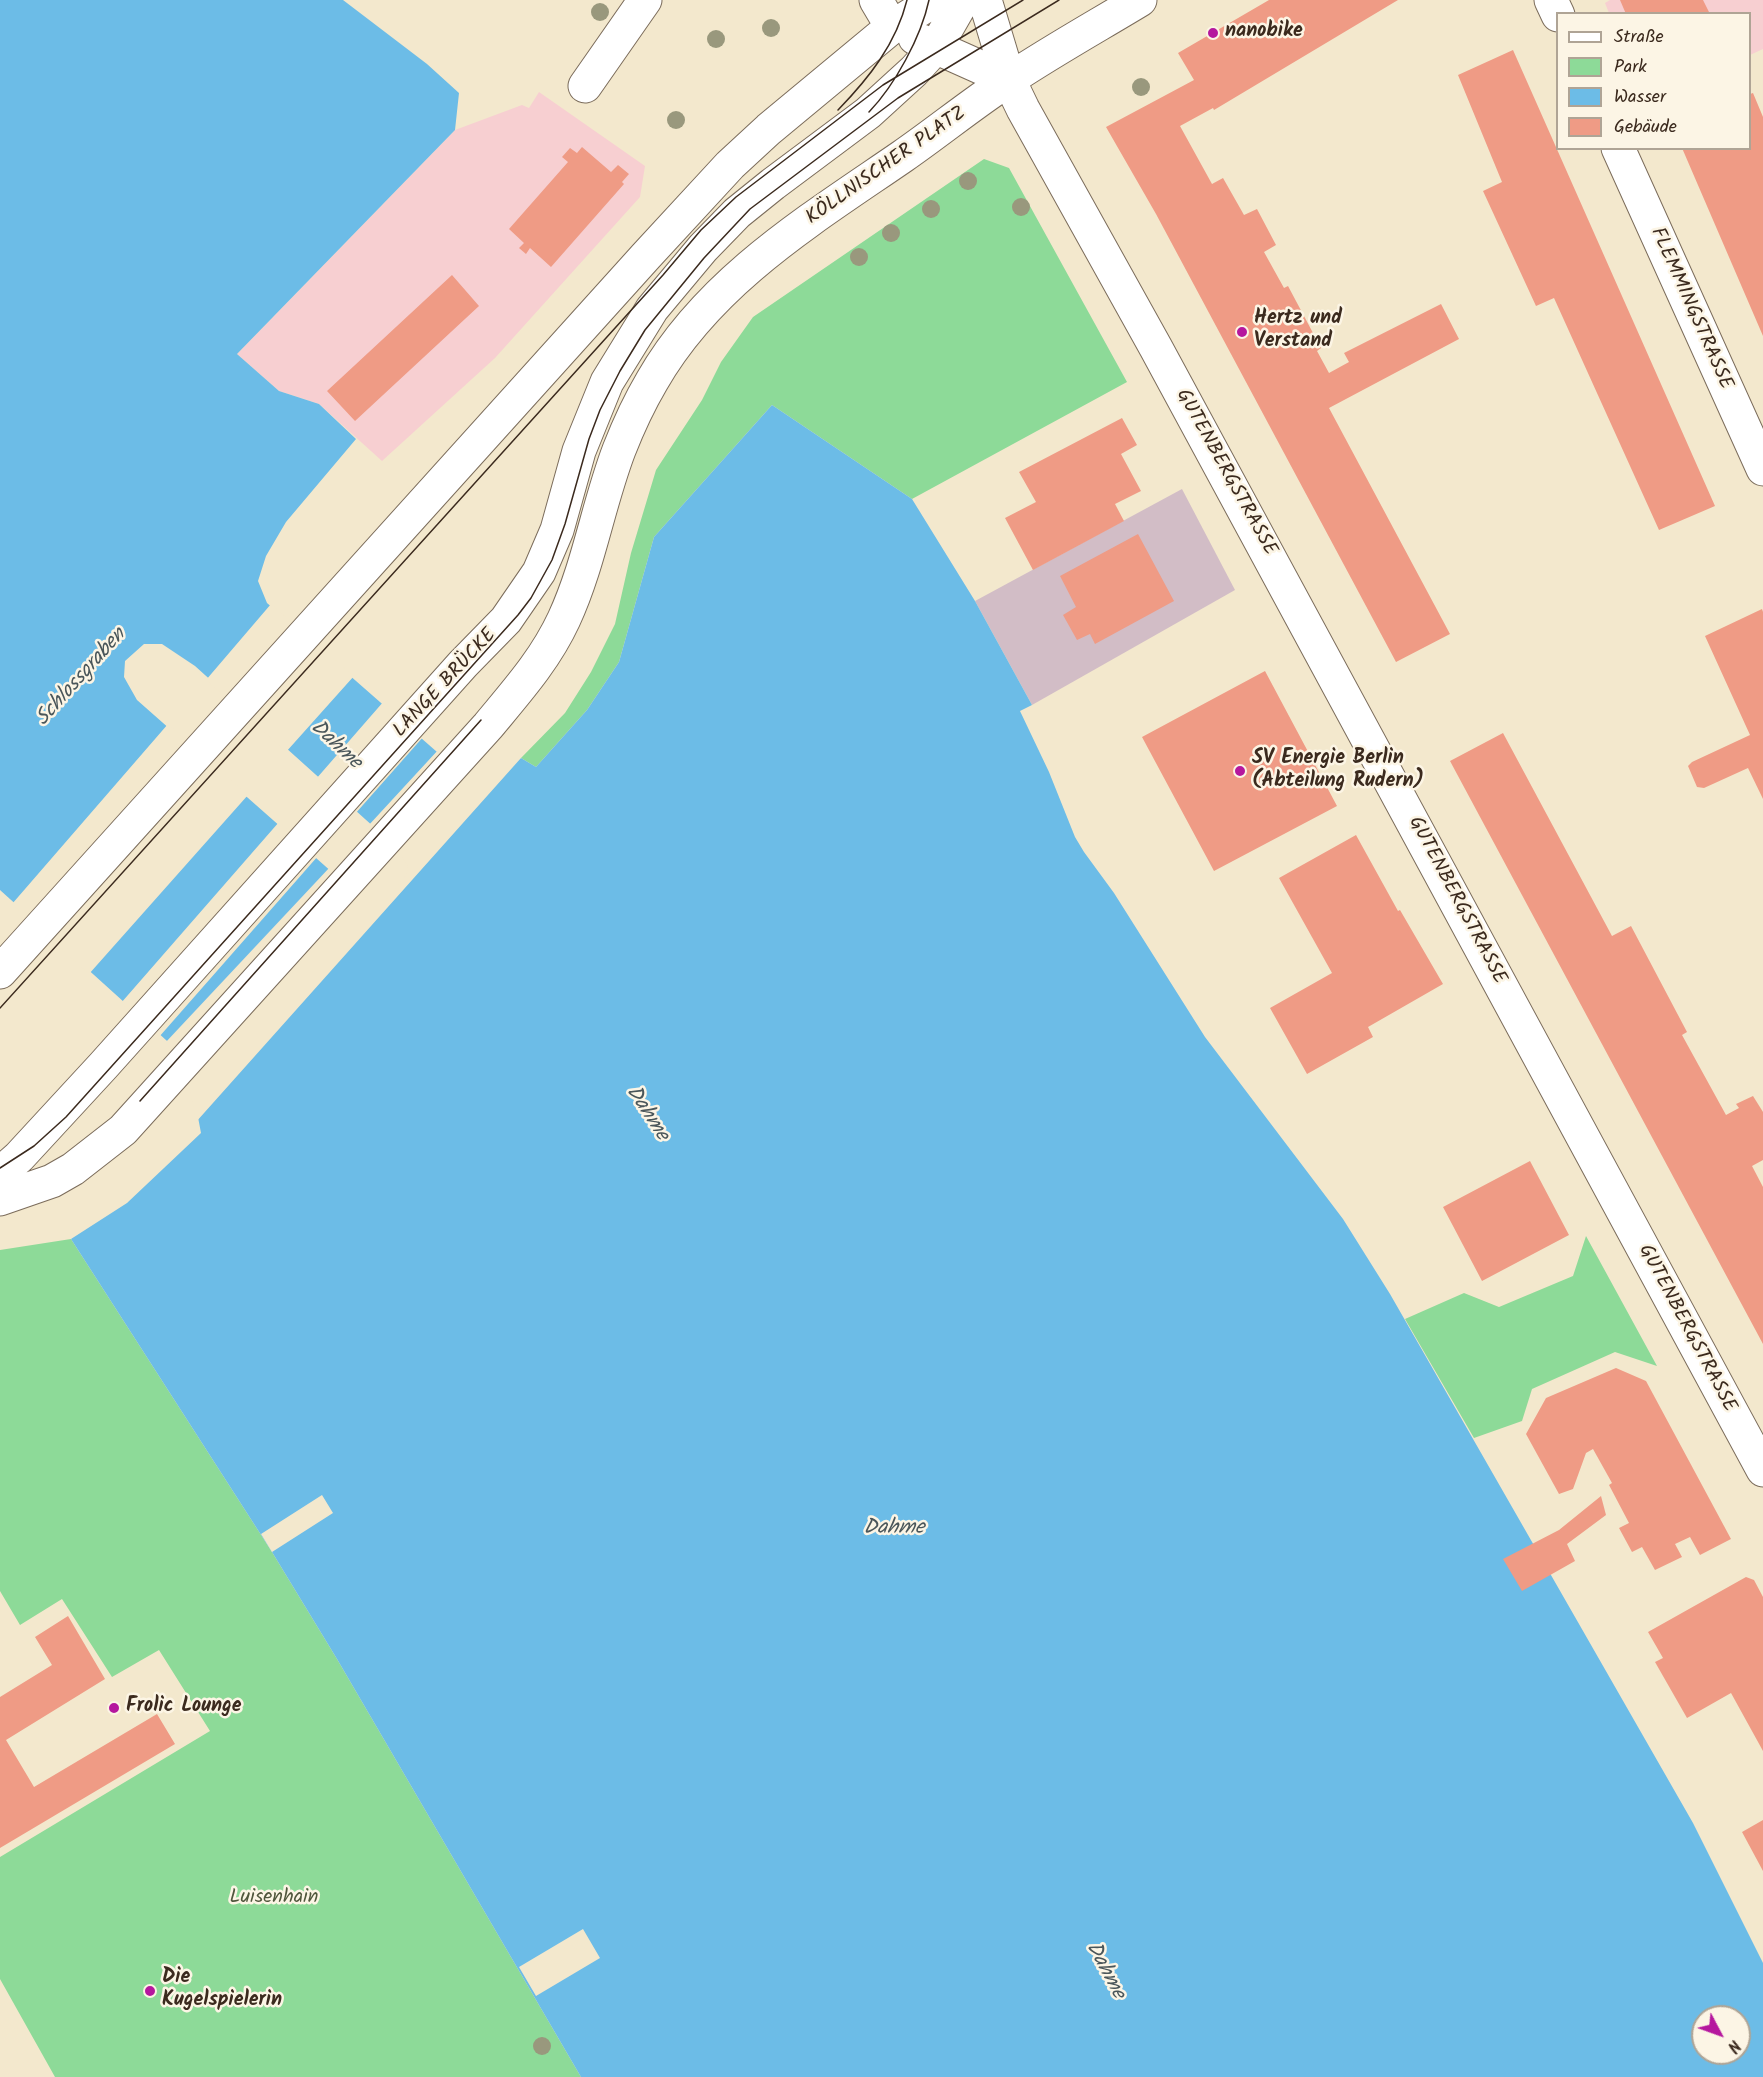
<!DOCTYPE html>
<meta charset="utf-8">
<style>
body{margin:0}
#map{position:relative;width:1763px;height:2077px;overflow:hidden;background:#f3e8cd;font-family:Kalam,sans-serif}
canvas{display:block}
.legend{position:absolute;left:1556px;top:12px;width:195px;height:138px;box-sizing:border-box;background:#fcf5e5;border:2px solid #afa495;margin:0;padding:8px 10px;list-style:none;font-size:18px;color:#3b2a1e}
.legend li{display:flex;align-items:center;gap:12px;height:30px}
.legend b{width:30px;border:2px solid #afa495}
.north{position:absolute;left:1691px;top:2005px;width:60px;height:60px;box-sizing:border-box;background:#fcf5e5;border:2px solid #afa495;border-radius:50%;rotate:131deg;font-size:16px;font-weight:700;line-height:24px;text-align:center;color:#3b2a1e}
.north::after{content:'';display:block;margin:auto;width:21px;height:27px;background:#b5179e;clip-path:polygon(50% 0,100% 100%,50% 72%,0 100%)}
</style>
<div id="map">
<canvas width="1763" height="2077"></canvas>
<ul class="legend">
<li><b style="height:8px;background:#fff"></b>Straße</li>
<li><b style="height:16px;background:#8dda98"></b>Park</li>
<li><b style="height:16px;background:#6cbce7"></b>Wasser</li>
<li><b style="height:16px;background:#ef9b85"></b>Gebäude</li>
</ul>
<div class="north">N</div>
</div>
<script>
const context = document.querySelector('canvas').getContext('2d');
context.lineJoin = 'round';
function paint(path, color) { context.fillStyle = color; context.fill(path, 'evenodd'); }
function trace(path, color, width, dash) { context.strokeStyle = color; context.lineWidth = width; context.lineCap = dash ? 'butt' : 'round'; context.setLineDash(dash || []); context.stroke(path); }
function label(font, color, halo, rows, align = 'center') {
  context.font = font + ' Kalam,sans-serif'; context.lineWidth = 5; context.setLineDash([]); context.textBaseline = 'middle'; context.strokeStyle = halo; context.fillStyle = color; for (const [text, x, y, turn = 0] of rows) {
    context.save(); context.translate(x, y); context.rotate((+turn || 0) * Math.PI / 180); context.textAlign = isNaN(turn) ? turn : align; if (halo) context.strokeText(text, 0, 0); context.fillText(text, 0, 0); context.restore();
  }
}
const built = new Path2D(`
 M1610 0H1763V49L1750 55V14L1609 13 1605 3Z
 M539 92 645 166 640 197 495 358 382 461 319 404 279 391 237 354 455 130 522 105 529 108Z`);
const industrial = new Path2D(`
 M1182 489 1235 590 1032 705 975 601Z`);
const green = new Path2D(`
 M984 159 1009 168 1127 382 912 499 772 405 654 537 619 662 587 710 536 767 521 758 565 713 591 672 615 624 631 553 656 470 702 400 721 362 753 317Z
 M1586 1236 1657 1366 1615 1352 1532 1389 1522 1421 1474 1438 1405 1319 1464 1293 1499 1307 1573 1276Z
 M71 1239 272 1552 337 1659 581 2077H55L0 1979V1857L210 1731 159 1650 112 1677 62 1599 20 1625 0 1591V1250Z`);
const water = new Path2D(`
 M0 0H343L427 64 459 93 455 130 237 354 279 391 319 404 356 439 286 522 266 556 258 581 267 603 453 766 521 758 536 767 587 710 619 662 654 537 772 405 912 499 975 601 1032 705 1020 711 1049 772 1075 837 1084 852 1114 893 1205 1037 1343 1219 1390 1294 1693 1823 1763 1963V2077H581L337 1659 272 1552 71 1239 127 1203 201 1133 187 1059 0 890ZM144 644H162L195 666 405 855C418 877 400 887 386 903H367L137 700 124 677 125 661ZM1703 2017H1739V2053H1703Z`);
const pier = new Path2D(`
 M271 604 354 676 286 752 206 680Z
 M384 701 424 736 355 814 316 779Z
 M168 724 248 795 89 974 12 904Z
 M439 749 454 763 518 755 521 758 196 1122 184 1060 165 1043 330 867 369 900 385 901 406 875 408 866 402 857 368 826Z
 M279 822 318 856 159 1037 121 1003Z
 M322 1495 333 1513 272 1552 261 1534Z
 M583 1929 600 1958 536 1996 519 1967Z`);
const building = new Path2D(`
 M1269 0H1398L1214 110 1213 108 1180 126 1212 184 1223 178 1244 215 1257 209 1276 245 1264 252 1284 288 1288 286 1321 348 1317 351 1329 373 1349 362 1344 353 1441 304 1459 339 1329 408 1450 634 1396 662 1156 214 1106 127 1194 80 1178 53Z
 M1620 0H1703L1710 14H1626Z
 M1513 50 1715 506 1659 530 1554 298 1536 306 1483 191 1502 182 1458 75Z
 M1753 93 1763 117V336L1682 148H1750V94Z
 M582 147 611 172 618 165 629 174 622 182 624 184 551 267 530 248 526 254 519 248 524 243 509 229 568 162 562 157 570 148 577 153Z
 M452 275 479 306 355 421 327 391Z
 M1122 418 1137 445 1121 454 1141 491 1115 504 1124 521 1033 570 1005 518 1036 502 1019 472Z
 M1138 534 1174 601 1095 644 1090 634 1077 640 1063 615 1076 607 1060 576Z
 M1762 609 1763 612V799L1748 768 1704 788 1697 787 1688 766 1692 762 1750 735 1705 636Z
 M1265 671 1337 806 1214 871 1142 737Z
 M1503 733 1612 936 1631 926 1687 1032 1682 1035 1726 1115 1739 1108 1736 1104 1753 1096 1763 1112V1160L1752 1166 1763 1187V1344L1450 761Z
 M1356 835 1398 911 1400 910 1443 984 1368 1027 1373 1037 1307 1074 1270 1008 1332 973 1279 878Z
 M1530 1161 1569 1235 1482 1281 1443 1207Z
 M1616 1368 1646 1381 1731 1539 1700 1555 1690 1537 1675 1544 1682 1557 1655 1570 1642 1547 1632 1552 1619 1528 1629 1523 1609 1485 1612 1483 1593 1449 1586 1453 1573 1489 1559 1494 1526 1434 1546 1398Z
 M1601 1496 1606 1515 1567 1544 1575 1561 1522 1591 1503 1559 1559 1530Z
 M1746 1577 1754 1580 1763 1597V1751L1731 1693 1687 1718 1655 1662 1663 1658 1648 1632Z
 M68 1616 105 1679 6 1740 34 1787 157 1714 175 1744 0 1848V1697L52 1665 35 1637Z
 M1763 1820V1871L1742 1832Z`);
const minor = new Path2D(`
 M1551 0 1558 15
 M1009 80 1023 109 1156 348 1763 1470
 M585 86 645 0
 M1618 148 1763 469`);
const major = new Path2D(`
 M876 0 892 27
 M985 0 1009 80
 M915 38 1009 80
 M0 972 646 256 730 165 769 129 892 27 935 0
 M0 1174 19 1157 103 1066 463 664 506 620 539 572 557 530 579 451 607 382 652 309 703 248 737 213 773 184 868 113 914 71 936 47 963 0
 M0 1199 52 1181 73 1169 123 1130 488 726C517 691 545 660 564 619 589 565 598 505 619 450 628 427 639 403 652 381 709 281 810 220 903 156 939 131 973 103 1010 79 1052 51 1097 26 1140 0`);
const tram = new Path2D(`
 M838 110C869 78 896 44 907 0
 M869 112C895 85 921 37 929 0
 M0 1008 663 275 701 230 736 197 883 85 1023 0
 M140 1101 481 720
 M0 1168 34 1146 66 1117 518 615 531 598 552 560 565 524 589 439 600 410 620 371 645 330 704 258 750 209 898 98 1059 0`);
const trees = [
 [600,12],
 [771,28],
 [716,39],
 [1141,87],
 [676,120],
 [968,181],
 [1021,207],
 [931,209],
 [891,233],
 [859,257],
 [542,2046]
];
const markers = [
 [1213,33,6,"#b5179e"],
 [1242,332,6,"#b5179e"],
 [1240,771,6,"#b5179e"],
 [114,1708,6,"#b5179e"],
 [150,1991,6,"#b5179e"]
];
const poiNames = [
 ["nanobike",1225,33],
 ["Hertz und",1254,320],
 ["Verstand",1254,343],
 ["SV Energie Berlin",1252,760],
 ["(Abteilung Rudern)",1252,783],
 ["Frolic Lounge",126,1708],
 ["Die",162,1979],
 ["Kugelspielerin",162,2002]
];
const streetNames = [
 ["KÖLLNISCHER PLATZ",887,167,-35],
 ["FLEMMINGSTRASSE",1690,309,66],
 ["GUTENBERGSTRASSE",1225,473,61],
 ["LANGE BRÜCKE",446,684,-47],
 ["GUTENBERGSTRASSE",1456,901,62],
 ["GUTENBERGSTRASSE",1686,1329,62]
];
const parkNames = [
 ["Luisenhain",274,1899]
];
const waterNames = [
 ["Schlossgraben",82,678,-48],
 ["Dahme",335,746,43],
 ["Dahme",646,1114,57],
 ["Dahme",894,1529],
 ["Dahme",1104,1971,62]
];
paint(built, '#f7cfd1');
paint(industrial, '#d2bdc6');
paint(green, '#8dda98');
paint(water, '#6cbce7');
paint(pier, '#f3e8cd');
paint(building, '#ef9b85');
trace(minor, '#7b6c5b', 35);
trace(major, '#7b6c5b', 35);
trace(minor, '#fff', 33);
trace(major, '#fff', 33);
trace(tram, '#3b2a1e', 1.5);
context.fillStyle = '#99987d';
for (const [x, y] of trees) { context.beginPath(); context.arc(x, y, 9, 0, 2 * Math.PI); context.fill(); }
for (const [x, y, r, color] of markers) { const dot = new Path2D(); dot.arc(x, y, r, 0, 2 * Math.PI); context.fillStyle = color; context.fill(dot); trace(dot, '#fcf5e5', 2); }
label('bold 20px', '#3b2a1e', '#fcf5e5', poiNames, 'left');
label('20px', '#3b2a1e', '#fcf5e5', streetNames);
label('20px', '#50563c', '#fcf5e5', parkNames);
label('italic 21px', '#4a565a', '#fcf5e5', waterNames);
</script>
